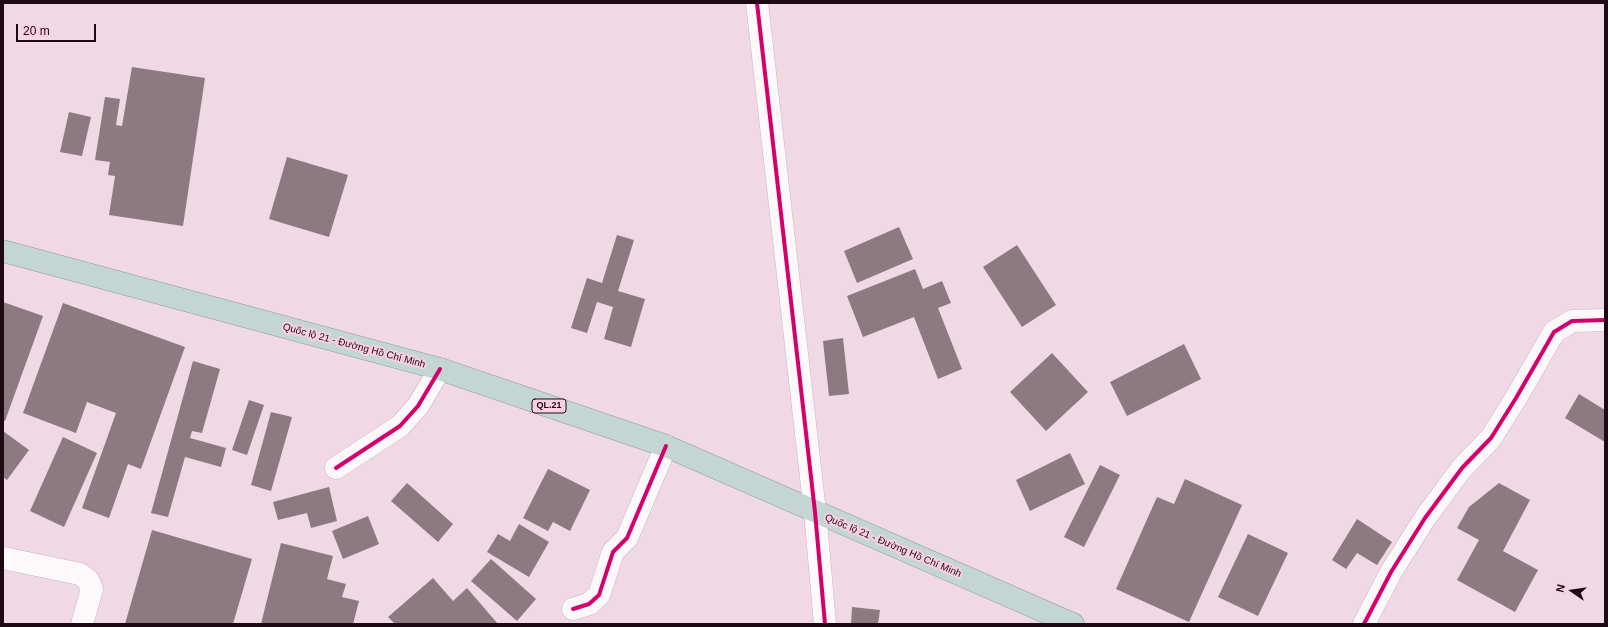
<!DOCTYPE html>
<meta charset="utf-8">
<style>
body{margin:0}
#map{position:relative;width:1608px;height:627px;overflow:hidden;background:#f0d8e4;font-family:Arial,sans-serif}
canvas{display:block}
.frame{position:absolute;inset:0;border:4px solid #1d0a14;pointer-events:none}
.north{position:absolute;left:1552px;top:571px;width:40px;height:40px;-webkit-text-stroke:3px #facee3;paint-order:stroke;rotate:283deg;font-size:11px;font-weight:700;line-height:16px;text-align:center;color:#1d0a14}
.north::after{content:'';display:block;margin:auto;width:14px;height:18px;background:#1d0a14;clip-path:polygon(50% 0,100% 100%,50% 72%,0 100%)}
.scale{position:absolute;left:16px;top:24px;width:80px;height:18px;box-sizing:border-box;border:2px solid #1d0a14;border-top:0;padding-left:5px;font-size:12px;line-height:14px;white-space:nowrap;color:#1d0a14;-webkit-text-stroke:3px #facee3;paint-order:stroke}
</style>
<div id="map">
<canvas width="1608" height="627"></canvas>
<div class="frame"></div>
<div class="north">N</div>
<div class="scale">20 m</div>
</div>
<script>
const context = document.querySelector('canvas').getContext('2d');
context.lineJoin = 'round';
function paint(path, color) { context.fillStyle = color; context.fill(path, 'evenodd'); }
function trace(path, color, width, dash) { context.strokeStyle = color; context.lineWidth = width; context.lineCap = dash ? 'butt' : 'round'; context.setLineDash(dash || []); context.stroke(path); }
function label(font, color, halo, rows, align = 'center') {
  context.font = font + ' Arial,sans-serif'; context.lineWidth = 4; context.setLineDash([]); context.textBaseline = 'middle'; context.strokeStyle = halo; context.fillStyle = color; for (const [text, x, y, turn = 0] of rows) {
    context.save(); context.translate(x, y); context.rotate((+turn || 0) * Math.PI / 180); context.textAlign = isNaN(turn) ? turn : align; if (halo) context.strokeText(text, 0, 0); context.fillText(text, 0, 0); context.restore();
  }
}
const building = new Path2D(`
 M132 67 205 78 183 226 109 215 115 176 108 175 110 162 95 160 105 97 120 99 116 125 122 126Z
 M69 112 91 117 82 156 60 152Z
 M287 157 348 175 329 237 269 219Z
 M899 227 913 259 857 283 844 251Z
 M617 235 634 240 618 291 645 299 631 347 604 339 613 307 597 302 587 333 571 328 587 278 602 283Z
 M1017 245 1056 305 1022 327 983 267Z
 M915 269 923 289 942 281 951 303 938 308 962 369 938 379 914 317 863 337 847 296Z
 M3 302 43 316 5 421 3 420Z
 M63 303 185 347 141 469 128 464 109 518 82 508 116 413 87 402 76 433 23 413Z
 M843 338 849 394 829 396 823 341Z
 M1184 344 1201 379 1127 416 1110 382Z
 M1052 353 1088 392 1046 431 1010 392Z
 M193 361 220 369 202 433 192 431 190 438 226 448 221 467 185 457 168 517 151 513Z
 M1579 394 1605 410V442L1565 418Z
 M249 400 264 405 247 455 232 450Z
 M271 412 292 417 271 491 251 485Z
 M3 431 29 450 7 480 3 477Z
 M63 437 97 453 64 527 30 511Z
 M1070 453 1085 484 1030 511 1016 480Z
 M1100 465 1120 475 1084 547 1064 537Z
 M548 469 590 490 570 531 553 522 548 531 523 518Z
 M1185 479 1242 505 1189 622 1116 589 1157 497 1174 504Z
 M407 483 453 524 438 542 391 501Z
 M1499 483 1530 500 1503 551 1538 570 1515 612 1457 580 1479 540 1457 528 1469 507Z
 M329 487 337 521 311 528 307 513 278 520 273 502Z
 M368 516 379 544 343 559 332 531Z
 M1357 519 1392 542 1377 565 1357 553 1346 569 1332 560Z
 M519 524 549 542 529 577 487 552 498 534 510 541Z
 M152 530 252 559 233 624H125Z
 M1248 534 1288 553 1258 616 1218 597Z
 M281 543 333 556 327 579 346 584 342 597 359 601 353 624H261Z
 M491 559 536 599 517 621 471 581Z
 M433 578 453 601 467 588 498 624H395L388 617Z
 M852 607 880 610 878 624H851Z`);
const minor = new Path2D(`
 M757 3 815 512 825 624
 M336 468 400 426 418 406 440 369
 M3 558 80 574 88 580 92 589 82 624
 M573 609 589 604 599 595 613 552 627 538 666 446
 M1364 624 1391 572 1425 518 1462 468 1491 438 1516 398 1554 332 1572 321 1605 320`);
const highway = new Path2D(`
 M3 251 440 369 666 446 1073 624`);
const cycleway = new Path2D(`
 M757 3 815 512 825 624
 M336 468 400 426 418 406 440 369
 M573 609 589 604 599 595 613 552 627 538 666 446
 M1364 624 1391 572 1425 518 1462 468 1491 438 1516 398 1554 332 1572 321 1605 320`);
const shields = [
 [549,406,34]
];
const shieldNames = [
 ["QL.21",549,406]
];
const streetNames = [
 ["Quốc lộ 21 - Đường Hồ Chí Minh",354,346,15],
 ["Quốc lộ 21 - Đường Hồ Chí Minh",893,546,23]
];
paint(building, '#8d7980');
trace(minor, '#cab6c0', 23);
trace(highway, '#8f9c9b', 23);
trace(minor, '#fdf9fb', 22);
trace(highway, '#c3d6d2', 22);
trace(cycleway, '#d6006c', 4);
for (const [x, y, w] of shields) { const box = new Path2D(); box.roundRect(x - w / 2, y - 7, w, 14, 3); context.fillStyle = '#facee3'; context.fill(box); trace(box, '#1d0a14', 1); }
label('bold 9px', '#1d0a14', null, shieldNames);
label('10px', '#1d0a14', '#facee3', streetNames);
</script>
